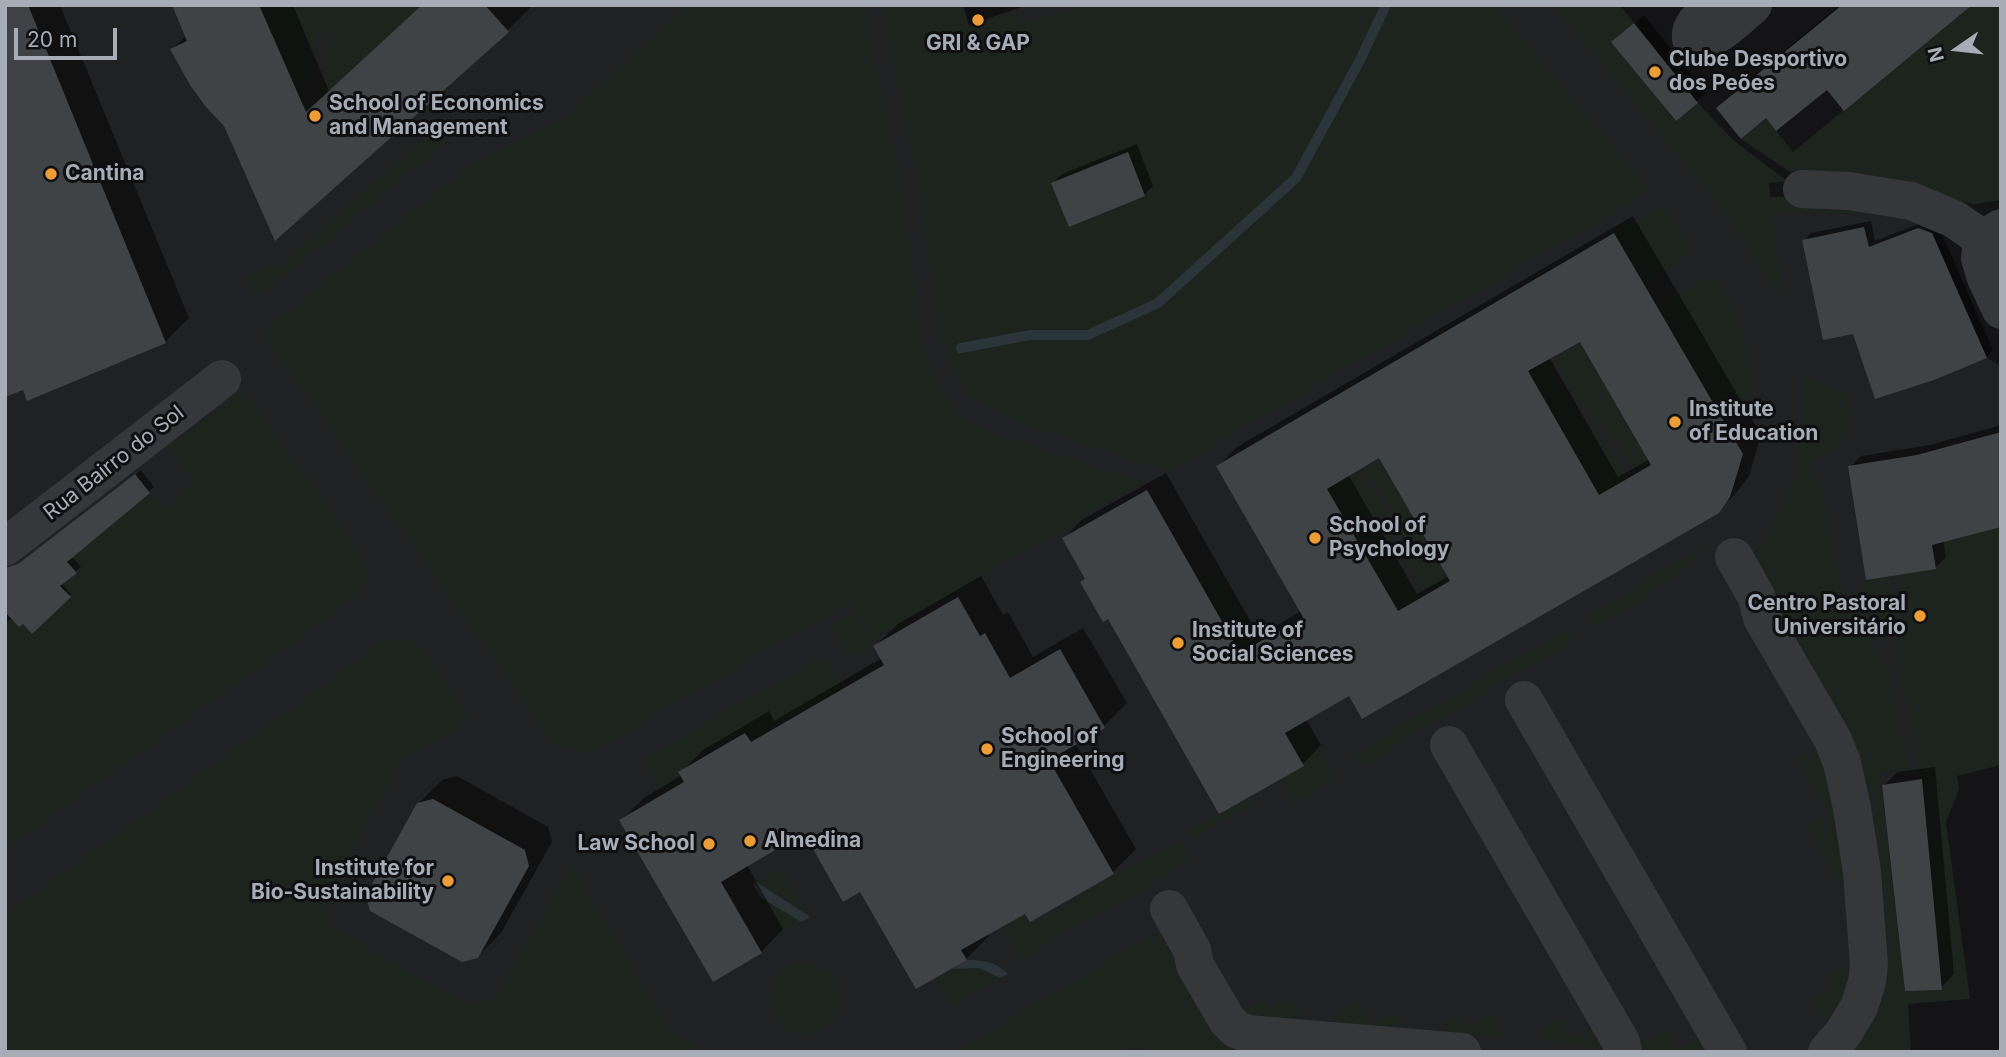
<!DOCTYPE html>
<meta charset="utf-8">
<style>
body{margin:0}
#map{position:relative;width:2006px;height:1057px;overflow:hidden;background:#141416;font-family:Inter,sans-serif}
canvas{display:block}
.frame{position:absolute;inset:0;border:7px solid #a6adb6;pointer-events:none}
.north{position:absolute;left:1922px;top:14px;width:70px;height:70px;-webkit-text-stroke:5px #0f0f11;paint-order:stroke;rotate:256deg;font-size:19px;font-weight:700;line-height:28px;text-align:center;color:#a6adb6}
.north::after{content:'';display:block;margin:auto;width:24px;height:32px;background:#a6adb6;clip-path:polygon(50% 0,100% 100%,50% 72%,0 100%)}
.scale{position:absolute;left:14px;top:28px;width:103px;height:32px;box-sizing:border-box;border:4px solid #a6adb6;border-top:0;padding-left:9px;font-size:21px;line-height:24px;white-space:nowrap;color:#a6adb6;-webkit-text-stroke:5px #0f0f11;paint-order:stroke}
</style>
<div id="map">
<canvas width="2006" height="1057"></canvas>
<div class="frame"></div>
<div class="north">N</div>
<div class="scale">20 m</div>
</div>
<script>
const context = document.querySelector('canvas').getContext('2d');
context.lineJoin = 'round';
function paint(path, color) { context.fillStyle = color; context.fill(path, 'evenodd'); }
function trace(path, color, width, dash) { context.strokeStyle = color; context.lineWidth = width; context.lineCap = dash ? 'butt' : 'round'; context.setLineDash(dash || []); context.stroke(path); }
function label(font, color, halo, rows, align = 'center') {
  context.font = font + ' Inter,sans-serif'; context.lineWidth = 6; context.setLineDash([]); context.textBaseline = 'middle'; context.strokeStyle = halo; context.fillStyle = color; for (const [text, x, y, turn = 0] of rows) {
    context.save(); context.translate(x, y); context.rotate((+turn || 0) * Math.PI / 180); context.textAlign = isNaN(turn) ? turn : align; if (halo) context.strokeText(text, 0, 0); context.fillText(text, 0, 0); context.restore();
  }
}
const built = new Path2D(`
 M5 5H1582L1723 180 1768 175 1772 211 1911 215 1927 224 1987 358 2001 366V752L1922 780 1942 990 1905 991 1880 772 1896 1052H5Z`);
const green = new Path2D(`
 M259 5H422L317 102 331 34 318 30 302 105Z
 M688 5H864L904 195 921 336 934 378 957 412 990 431 1144 482 873 639 850 602 589 754 555 746 264 336 265 330 459 174 492 153 562 119Z
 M881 5H961L969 27 1011 12 1023 21 1085 5H1495L1651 191 1167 472 1017 422 968 394 950 368 939 335 920 195Z
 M1553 5H1620L1634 23 1612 42 1675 121 1698 103 1733 140 1787 181 1769 183 1770 197H1836L1911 215 1772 212 1783 303 1729 218Z
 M1972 5H2001V200L1975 204 1919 193 1799 178 1741 139 1766 118 1793 152Z
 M434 129 446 143 256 299 246 277 282 264Z
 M1661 205C1671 218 1694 237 1690 254L1643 282 1652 297 1586 335 1643 282 1614 233Z
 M1714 277C1732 291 1761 373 1751 394 1745 405 1731 410 1721 417L1663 317 1597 355 1589 341 1655 302 1658 306 1705 278Z
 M1580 342 1651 465 1632 476C1624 435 1601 430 1578 401 1567 387 1562 372 1557 356Z
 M1548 360 1556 384 1572 407 1591 430 1607 444 1619 463 1625 480 1599 495 1528 372Z
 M1804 375 1826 383 1850 395 1854 417 1841 445 1808 462 1813 481 1820 480 1844 595 1869 626 1874 648 1885 660 1908 770 1880 772 1905 991 1941 990 1922 779 1895 647 1906 619 1898 575 1944 568 1941 542 2001 527V765L1957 776 1959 789 1946 822 1970 999 1908 1004 1911 1052H1848L1882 917 1749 564 1768 535 1794 479 1803 426Z
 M244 391 342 524 365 559 367 581 356 598 5 850V619L9 616 19 627 23 624 32 634 71 598 60 586 76 573 67 562 150 493 165 509 195 482 181 465 170 445Z
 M1379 458 1450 581 1431 592C1424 586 1416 581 1411 572 1405 562 1404 551 1402 540 1395 512 1381 487 1358 470Z
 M1353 473C1363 481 1374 490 1380 501 1399 535 1391 568 1422 597L1398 611 1327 489Z
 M1710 540C1678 582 1639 601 1595 628L1588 616Z
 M1217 571 1336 780 1293 805 1279 780 1303 765 1199 582Z
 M1887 577 1895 616 1889 638 1861 594 1866 580Z
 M852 613 855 615 873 646 849 659 829 625Z
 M1569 627 1576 639 1361 766 1354 754Z
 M404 637 422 649 470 719 401 763 324 902 330 927 470 1005 493 999 572 864 669 1028 702 1052H5V915L384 641Z
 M823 655 842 688 767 731 771 741 756 749 746 731 677 771 687 790 673 798 668 790 663 792 644 759Z
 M880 665 1029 925 1180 840 1191 861 1021 959 860 677Z
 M1820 748 1827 767 1845 878 1842 880H1837L1807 828 1829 815 1798 760Z
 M1250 796 1255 803 1193 838 1190 831Z
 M781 868 808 915 756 882Z
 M760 897 801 922 781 934Z
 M1165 928 1172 936 1164 942 1214 1028 1279 1052H1168L1129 1048 1123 1052H954Z
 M769 999a36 36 0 1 1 72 0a36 36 0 1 1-72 0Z
 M1850 964 1845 1001 1829 1023 1824 1022 1812 1001 1834 988 1828 977Z
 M979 968 1000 978 952 1006 935 978 952 969Z
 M1291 997 1303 1018V1021L1250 1018 1240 1012 1263 999 1269 1010Z
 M1360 1002 1372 1023 1394 1011 1404 1027 1403 1029 1345 1025 1337 1015Z
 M1491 1013 1504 1035 1501 1039 1450 1035 1445 1033 1440 1028 1462 1015 1469 1026Z
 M1559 1017 1572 1039 1594 1026 1604 1046 1599 1048 1545 1042 1537 1030Z
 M1666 1028 1679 1049 1702 1037 1710 1052H1643L1640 1043Z`);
const water = new Path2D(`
 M756 882 808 915 809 918 801 922 760 897 753 884Z
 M967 960C982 960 998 962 1008 974L1000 978 979 968 952 969Z`);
const shadow = new Path2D(`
 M5 5H60L189 318 165 342 24 388Z
 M174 5H293L329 91 423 5H529L531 7 508 30 275 238 225 125 172 49 187 35Z
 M963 5H1027L969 25Z
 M1840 5H1969L1827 87 1766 116 1718 108 1742 85Z
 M1644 15 1706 93 1676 119 1623 33Z
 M1137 144 1153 186 1144 195 1053 183 1062 174Z
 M1633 216 1761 435 1749 476 1737 492 1718 511 1350 693 1306 719 1321 745 1303 764 1086 578 1064 538 1083 519 1166 473 1259 636 1301 611 1218 466 1237 447ZM1581 340 1650 459 1618 477 1549 357ZM1379 455 1449 576 1417 594 1348 474Z
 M1871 221 1875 241 1926 221 1939 227 1993 350 1986 357 1854 332 1804 241 1811 233Z
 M2001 425V525L1943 540 1946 557 1935 568 1850 467 1861 456 1930 445Z
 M141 470 154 487 71 556 81 567 61 583 71 594 32 631 23 622 14 618 5 622V574Z
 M981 576 1003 615 1008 612 1033 657 1083 628 1127 703 1104 726 1075 743 1136 849 1113 872 1031 920 1026 911 987 933 989 936 966 959 861 889 805 831 747 865 783 929 761 952 621 820 644 798 682 775 680 773 703 750 769 711 774 721 882 658 875 646 898 624Z
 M1935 767 1954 974 1941 988 1884 786 1897 772Z
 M457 776 548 827 552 842 501 933 477 957 418 804 442 780Z`);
const stream = new Path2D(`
 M961 348 1030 335H1088L1158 303 1296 178 1360 60 1386 5`);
const building = new Path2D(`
 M5 5H28L166 343 27 401 23 390 5 397Z
 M172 5H259L306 112 422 5H485L509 32 275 241 224 126 206 107 190 85 170 49 187 41Z
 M1842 5H1972L1844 111 1827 90 1776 131 1766 118 1741 139 1716 108Z
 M1634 23 1698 103 1676 121 1611 42Z
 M1128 152 1145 196 1069 227 1051 183Z
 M1864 227 1869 247 1918 228 1932 233 1987 358 1934 380 1875 399 1853 334 1823 340 1802 240Z
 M1614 233 1743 454 1730 497 1719 513 1362 719 1349 696 1285 733 1304 766 1219 814 1108 619 1103 622 1080 582 1085 579 1062 538 1147 490 1240 653 1303 617 1216 466ZM1580 342 1651 465 1599 495 1528 371ZM1379 458 1450 581 1398 611 1327 489Z
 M2001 432V527L1932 545 1936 569 1866 580 1848 466 1917 455Z
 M135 474 150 493 67 562 77 573 60 586 71 597 32 634 23 624 19 627 5 612V568L18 564Z
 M958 597 980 636 985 633 1010 678 1060 649 1105 728 1049 760 1114 874 1030 922 1025 914 961 950 967 960 916 989 860 892 843 902 804 833 721 882 762 953 713 982 619 820 684 782 678 772 745 733 751 742 884 665 873 646Z
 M1922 779 1942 990 1905 991 1882 785Z
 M433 799 525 850 529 866 478 958 462 962 370 911 366 895 417 803Z`);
const minor = new Path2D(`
 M1715 5C1704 15 1689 23 1691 39 1710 48 1739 17 1753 5
 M1802 189 1849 191 1911 201 1954 219 1983 239
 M2001 228 1983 239 1980 258 1986 278 2001 310
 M5 547 222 379
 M1734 557 1756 596 1762 618 1833 740 1842 763 1852 808 1862 872 1869 965 1867 982 1859 1007 1844 1032 1827 1052
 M1524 700 1728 1052
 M1449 745 1621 1042 1623 1052
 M1169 909 1192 950 1195 965 1227 1020 1236 1029 1248 1034 1462 1052`);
const markers = [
 [978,20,7,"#ed9d36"],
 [1655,72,7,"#ed9d36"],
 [315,116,7,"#ed9d36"],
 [51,174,7,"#ed9d36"],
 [1675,422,7,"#ed9d36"],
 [1315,538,7,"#ed9d36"],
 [1920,616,7,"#ed9d36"],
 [1178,643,7,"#ed9d36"],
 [987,749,7,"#ed9d36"],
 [750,841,7,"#ed9d36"],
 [709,844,7,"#ed9d36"],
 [448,881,7,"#ed9d36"]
];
const poiNames = [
 ["GRI & GAP",978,44,"center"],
 ["Clube Desportivo",1669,60],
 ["dos Peões",1669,84],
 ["School of Economics",329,104],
 ["and Management",329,128],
 ["Cantina",65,174],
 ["Institute",1689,410],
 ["of Education",1689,434],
 ["School of",1329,526],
 ["Psychology",1329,550],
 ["Centro Pastoral",1906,604,"right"],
 ["Universitário",1906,628,"right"],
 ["Institute of",1192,631],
 ["Social Sciences",1192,655],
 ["School of",1001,737],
 ["Engineering",1001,761],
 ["Almedina",764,841],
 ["Law School",695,844,"right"],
 ["Institute for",434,869,"right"],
 ["Bio-Sustainability",434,893,"right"]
];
const streetNames = [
 ["Rua Bairro do Sol",114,463,-38]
];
paint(built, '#202123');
paint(green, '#1d241d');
paint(water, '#2b3439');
paint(shadow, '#0007');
trace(stream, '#2b3439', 10);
paint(building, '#404346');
trace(minor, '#35373b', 38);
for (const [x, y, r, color] of markers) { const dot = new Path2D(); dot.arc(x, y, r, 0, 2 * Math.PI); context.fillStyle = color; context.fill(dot); trace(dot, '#0f0f11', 2.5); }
label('bold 21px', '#a6adb6', '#0f0f11', poiNames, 'left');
label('21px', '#a6adb6', '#0f0f11', streetNames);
</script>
